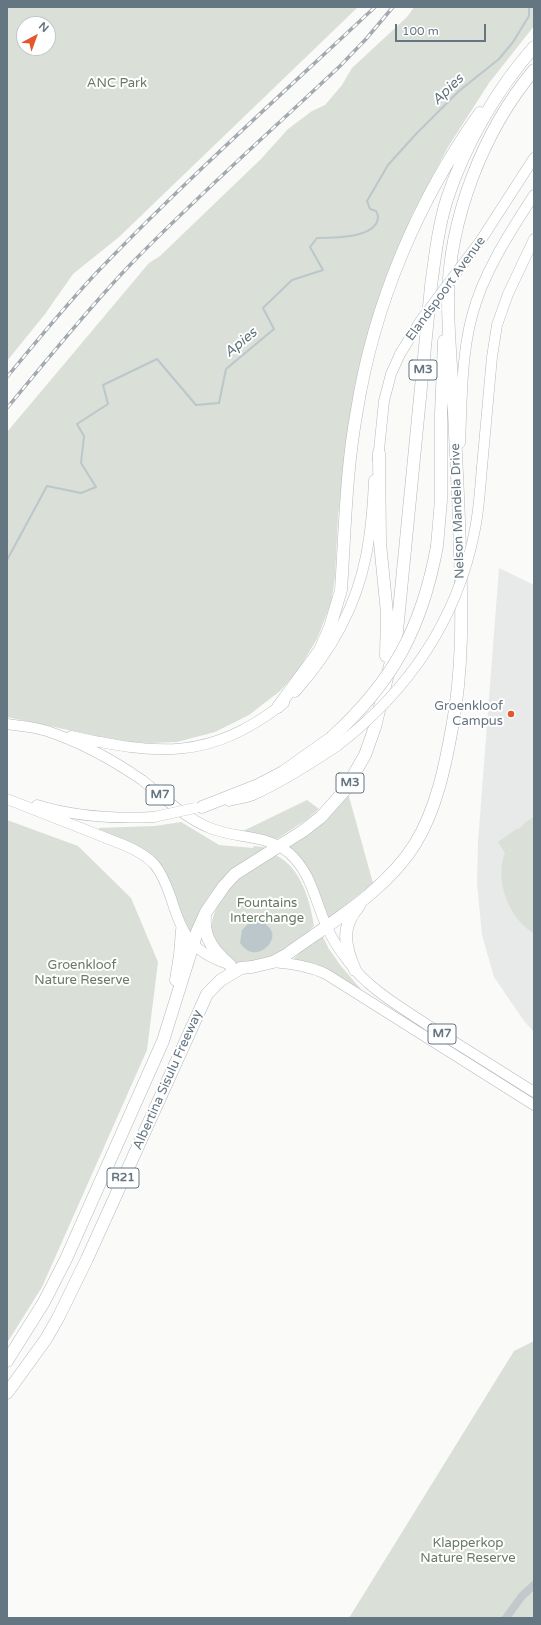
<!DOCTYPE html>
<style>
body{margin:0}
#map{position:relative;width:541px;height:1625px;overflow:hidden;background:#fafaf8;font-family:"Varela Round",sans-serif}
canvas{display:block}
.frame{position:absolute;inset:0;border:8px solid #657683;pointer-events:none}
.north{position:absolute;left:16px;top:16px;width:40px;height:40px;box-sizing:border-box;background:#fff;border:1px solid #c1c8cd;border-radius:50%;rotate:41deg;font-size:11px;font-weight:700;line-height:16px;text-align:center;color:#657683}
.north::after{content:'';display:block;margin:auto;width:14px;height:18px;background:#e4572e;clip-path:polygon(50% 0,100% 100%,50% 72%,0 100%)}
.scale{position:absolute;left:395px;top:24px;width:91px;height:18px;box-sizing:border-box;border:2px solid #657683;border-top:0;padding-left:5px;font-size:12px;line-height:14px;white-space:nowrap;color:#657683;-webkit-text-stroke:3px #fff;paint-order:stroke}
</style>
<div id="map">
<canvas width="541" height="1625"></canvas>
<div class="frame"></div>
<div class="north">N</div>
<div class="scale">100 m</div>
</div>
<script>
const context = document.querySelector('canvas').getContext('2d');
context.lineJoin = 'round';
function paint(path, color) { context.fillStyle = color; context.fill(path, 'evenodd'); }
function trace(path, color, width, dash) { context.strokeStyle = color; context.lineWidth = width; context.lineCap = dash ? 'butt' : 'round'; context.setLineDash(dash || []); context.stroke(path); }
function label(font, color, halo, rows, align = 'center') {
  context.font = font + ' "Varela Round",sans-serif'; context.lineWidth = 4; context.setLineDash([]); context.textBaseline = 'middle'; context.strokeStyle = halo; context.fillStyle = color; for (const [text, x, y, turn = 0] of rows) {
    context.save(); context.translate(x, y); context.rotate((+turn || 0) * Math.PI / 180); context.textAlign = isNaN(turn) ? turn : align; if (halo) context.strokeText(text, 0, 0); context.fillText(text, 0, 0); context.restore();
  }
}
const built = new Path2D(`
 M499 568 534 585V1032L524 1021 494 977 482 935 477 883 478 842Z`);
const green = new Path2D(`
 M7 7H358L119 237 73 274 45 314 7 361ZM24 24H48V48H24Z
 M414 7H534V26L489 83 448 147 412 215 392 264 346 445 338 517 335 577 331 603 317 639 297 672 280 691 249 715 215 732 177 742 151 743 125 742 7 717V432L149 263 160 256 261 159 288 129 312 111 325 105 342 85 352 68 407 17Z
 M348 793 373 883 326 920 286 848Z
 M307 800 319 809 306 820 274 841 239 833Z
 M534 817V933C509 920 494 879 505 853L498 842 518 828 519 829 526 822Z
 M7 820 78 846 131 898 158 962 147 1050 42 1287 7 1343Z
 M181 822 219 845 253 848 254 846 264 847 265 849C252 858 238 866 227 876 208 892 197 915 189 938L157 862 98 833 99 828 155 826Z
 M276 855C301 868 310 900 314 926 298 942 279 959 256 964 248 966 238 963 230 962 225 957 216 951 214 944 203 914 229 885 252 869 259 863 268 859 276 855Z
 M322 935 329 949 341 966 365 994 327 970 312 963 292 961 301 951Z
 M534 1341V1618H349L514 1351Z`);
const water = new Path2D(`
 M252 920H262C265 924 270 927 272 932 275 943 262 954 252 952 247 951 243 947 240 943L242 930Z`);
const stream = new Path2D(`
 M7 560 47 486 81 493 96 487 81 463 84 436 77 424 108 404 103 385 157 359 196 405 219 403 226 369 274 329 263 308 292 280 323 270 310 247 317 238C331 238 366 238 375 225 377 223 378 219 378 216L376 211 370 209 367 201 388 165 416 134 459 91 499 59 513 42 529 16V7`);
const minor = new Path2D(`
 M506 1618 522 1596 534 1585`);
const major = new Path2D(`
 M481 240 534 158
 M460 443C462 401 461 357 472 316 483 273 510 232 534 195
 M378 460 384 401 391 374 400 354
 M482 467 492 357 497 325 508 294 534 239
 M295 692C330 653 356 607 366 556 371 531 373 505 374 480
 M7 724C20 726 35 727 47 731 80 742 113 760 142 780 163 797 185 818 210 828 236 839 267 834 289 853 312 873 315 902 327 927 332 939 340 951 348 961 368 989 401 1007 429 1026 464 1048 499 1070 534 1092
 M71 736C158 755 209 761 284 703
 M7 799 124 845C136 850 147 856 155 865 163 875 167 887 171 898 182 934 190 951 228 964
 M229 801C237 799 245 798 253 795 282 782 310 764 337 746
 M37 805C76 817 114 819 154 817
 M273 962C293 964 309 966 326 974L534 1105`);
const highway = new Path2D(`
 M379 453 380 543 387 613 386 656
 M437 546 441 500V414L444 341
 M278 707 320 650 330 627 341 590C345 530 346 469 357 410 374 304 418 200 480 113
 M202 807 258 785 283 772 331 738
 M205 917C203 938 215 952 230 965
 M355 970C345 947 340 927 359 906
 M176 980 180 955 182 930
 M7 1361 44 1302 66 1259 163 1041 197 932 206 912 224 886 235 874 303 831 321 817 345 790 365 755 375 727 396 641 431 286C435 257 438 228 447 199 465 145 496 90 534 47
 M7 1393 46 1339 58 1318 87 1259 207 994 221 980 241 968 252 967 273 962 286 955C330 923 386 891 415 844 436 810 445 767 452 728 463 670 462 612 460 553 459 506 456 458 454 411 452 374 448 336 448 299 449 219 483 131 534 70`);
const rail = new Path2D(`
 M7 377C38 340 68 302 102 267 189 177 283 93 375 7
 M7 408C47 360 86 311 129 266 197 196 270 132 340 66L366 39 393 7`);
const majorBridge = new Path2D(`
 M400 354 421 320 481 240
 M337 746C407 692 456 622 474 534 479 512 480 489 482 467
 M154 817 195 808`);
const highwayBridge = new Path2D(`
 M331 738C393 682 422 628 437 546`);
const markers = [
 [511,714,4,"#e4572e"]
];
const shields = [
 [423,370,28],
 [350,783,28],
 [160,795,28],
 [442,1034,28],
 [123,1178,32]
];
const shieldNames = [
 ["M3",423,370],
 ["M3",350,783],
 ["M7",160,795],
 ["M7",442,1034],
 ["R21",123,1178]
];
const parkNames = [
 ["ANC Park",117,84],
 ["Fountains",267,904],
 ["Interchange",267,919],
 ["Groenkloof",82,966],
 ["Nature Reserve",82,981],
 ["Klapperkop",468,1544],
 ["Nature Reserve",468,1559]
];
const streetNames = [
 ["Elandspoort Avenue",446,289,-54],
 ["Nelson Mandela Drive",458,511,-92],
 ["Albertina Sisulu Freeway",168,1080,-66]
];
const poiNames = [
 ["Groenkloof",503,707],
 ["Campus",503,722]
];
const waterNames = [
 ["Apies",448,90,-44],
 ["Apies",241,343,-40]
];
paint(built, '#e8e9e9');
paint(green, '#dadfd7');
paint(water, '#bbc7cb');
trace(stream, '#bbc7cb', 2);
trace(major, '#b5babe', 11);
trace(highway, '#b4b9bd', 13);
trace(minor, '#c3c8cc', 8);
trace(major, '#fff', 10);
trace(highway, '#fff', 12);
trace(rail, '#a2aab0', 3.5);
trace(rail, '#fff', 2, [6]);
trace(majorBridge, '#b5babe', 11, []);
trace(highwayBridge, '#b4b9bd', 13, []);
trace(majorBridge, '#fff', 10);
trace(highwayBridge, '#fff', 12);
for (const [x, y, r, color] of markers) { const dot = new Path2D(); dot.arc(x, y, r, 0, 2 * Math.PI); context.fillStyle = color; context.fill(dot); trace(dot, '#fff', 1.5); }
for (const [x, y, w] of shields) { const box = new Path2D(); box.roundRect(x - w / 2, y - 10, w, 20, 3); context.fillStyle = '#fff'; context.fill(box); trace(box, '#657683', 1); }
label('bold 12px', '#657683', null, shieldNames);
label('13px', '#687a64', '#fff', parkNames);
label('13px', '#657683', '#fff', streetNames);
label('13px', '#657683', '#fff', poiNames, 'right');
label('italic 14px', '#60757c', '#fff', waterNames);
</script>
